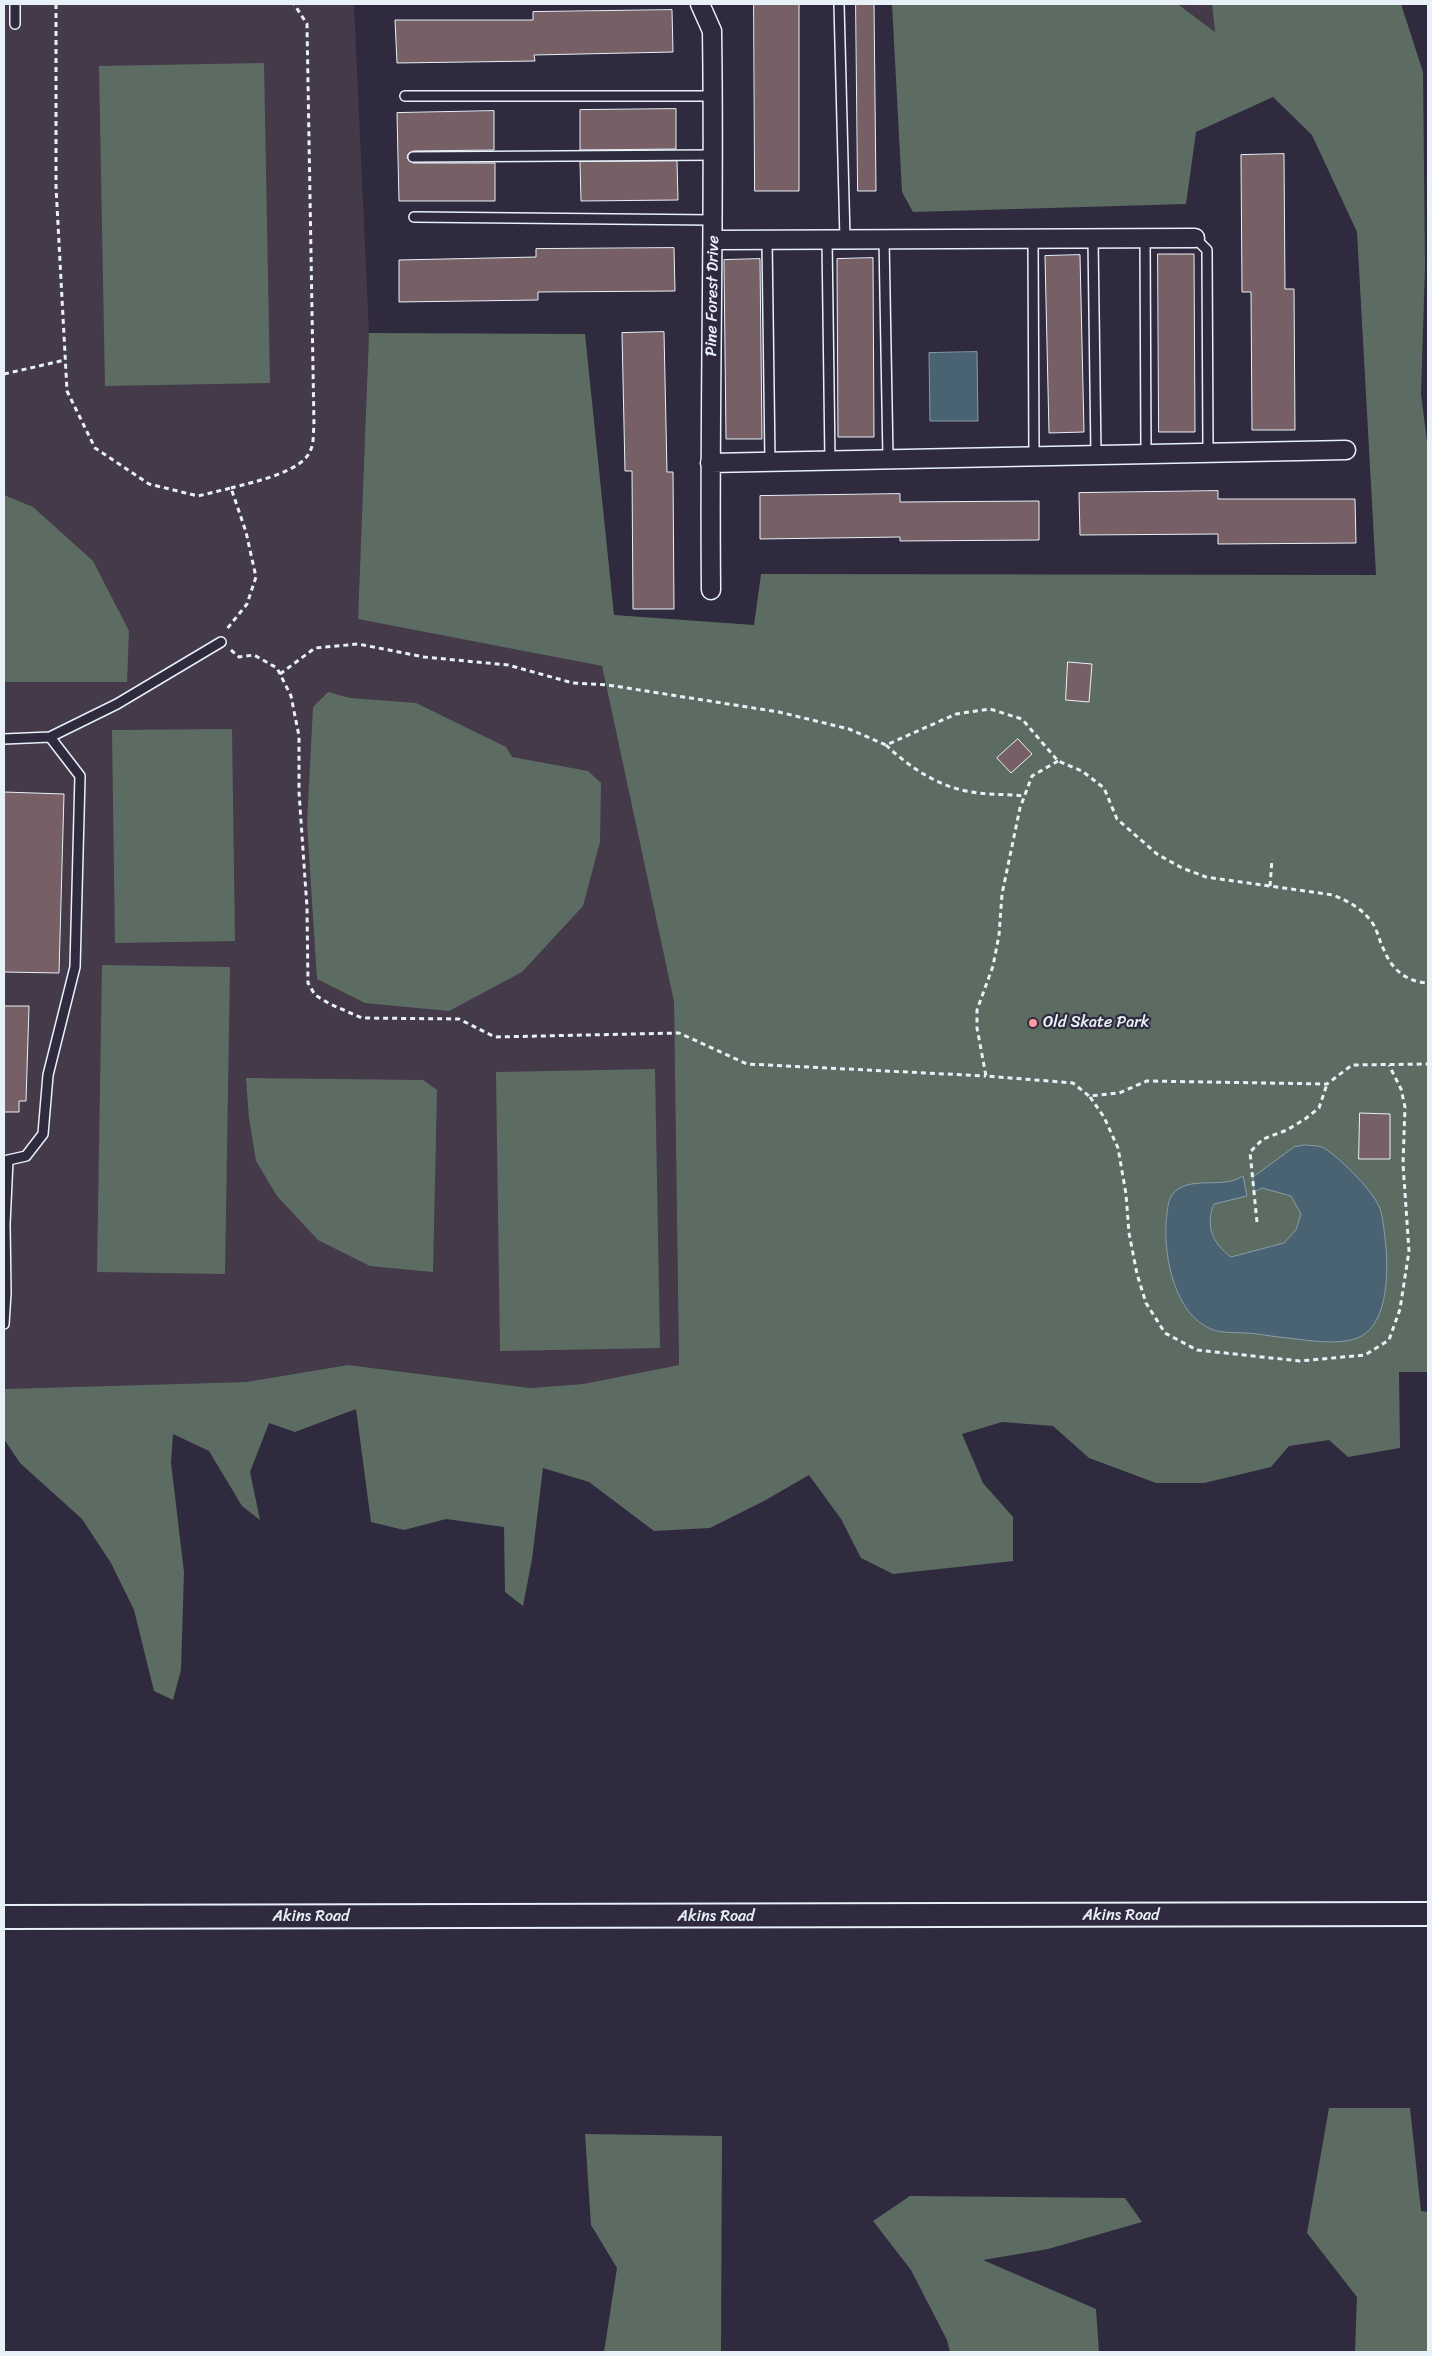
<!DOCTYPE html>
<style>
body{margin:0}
#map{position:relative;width:1432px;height:2356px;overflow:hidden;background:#2f2a3d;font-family:Sriracha,sans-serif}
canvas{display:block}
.frame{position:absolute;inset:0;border:5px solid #e8f1f8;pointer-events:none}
</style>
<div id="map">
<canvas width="1432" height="2356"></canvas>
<div class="frame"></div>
</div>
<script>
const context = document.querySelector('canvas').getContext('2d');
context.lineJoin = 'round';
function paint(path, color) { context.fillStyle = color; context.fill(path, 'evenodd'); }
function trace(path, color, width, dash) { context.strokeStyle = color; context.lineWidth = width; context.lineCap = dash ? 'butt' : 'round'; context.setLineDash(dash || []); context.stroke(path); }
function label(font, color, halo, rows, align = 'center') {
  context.font = font + ' Sriracha,sans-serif'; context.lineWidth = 4.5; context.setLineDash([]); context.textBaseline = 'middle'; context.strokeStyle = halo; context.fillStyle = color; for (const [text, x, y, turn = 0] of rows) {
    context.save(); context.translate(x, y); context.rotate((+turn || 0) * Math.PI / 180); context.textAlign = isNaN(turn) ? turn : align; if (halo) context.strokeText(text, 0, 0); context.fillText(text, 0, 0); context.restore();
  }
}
const built = new Path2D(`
 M4 4H354L369 333 358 618 602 666 674 1002 679 1365 583 1384 530 1388 348 1365 246 1382 4 1389Z
 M1179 4H1212L1215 32Z`);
const green = new Path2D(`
 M892 4H1178L1215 32 1212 4H1401L1423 72 1425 266 1421 394 1428 450V1372H1399L1400 1448 1348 1457 1329 1440 1289 1446 1271 1467 1204 1483H1156L1089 1458 1053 1426 1002 1422 962 1434 983 1483 1013 1517V1561L893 1574 861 1558 841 1519 809 1475 764 1501 710 1528 654 1531 589 1482 543 1468 532 1559 523 1606 505 1592 504 1527 446 1519 404 1530 371 1522 356 1409 295 1432 269 1423 250 1472 260 1520 242 1506 209 1451 173 1434 171 1463 184 1572 181 1670 173 1700 154 1691 134 1610 111 1563 82 1519 20 1463 4 1439V1389L246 1382 348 1365 530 1388 583 1384 679 1365 674 1002 602 666 358 619 369 333 585 334 614 615 754 625 761 574 1376 575 1357 232 1312 135 1273 97 1196 132 1186 204 913 212 902 192Z
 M264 63 270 383 105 386 99 66Z
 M4 495 33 507 93 561 129 631 127 682H4Z
 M328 692 350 698 416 703 506 747 512 757 588 771 601 783 600 842 583 906 522 972 449 1011 365 1003 317 979 307 823 313 707Z
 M232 729 235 941 115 943 112 730Z
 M102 965 230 967 225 1274 97 1272Z
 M655 1069 660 1348 500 1351 496 1072Z
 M246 1078 423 1080 437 1090 433 1272 370 1266 318 1240 277 1196 256 1161 249 1118Z
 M1329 2108H1410L1421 2211 1428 2212V2352H1355L1357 2297 1307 2233Z
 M585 2134 722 2136 721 2352H604L617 2268 591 2225Z
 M910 2196 1125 2198 1142 2222 1048 2249 983 2260 1096 2309 1099 2352H950L947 2340 911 2270 873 2221Z`);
const water = new Path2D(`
 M977 352 978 421H930L929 353Z
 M1305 1145C1311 1146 1319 1145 1324 1148 1340 1158 1377 1194 1381 1212 1388 1246 1397 1330 1351 1340 1327 1345 1302 1339 1279 1337 1268 1336 1257 1333 1245 1333 1231 1332 1218 1334 1205 1326 1172 1307 1162 1248 1167 1213 1168 1207 1168 1201 1172 1195 1187 1174 1223 1190 1243 1176L1247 1196 1214 1204C1205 1225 1212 1243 1231 1257L1284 1243 1296 1230 1301 1214 1291 1196 1262 1188 1254 1192 1253 1177 1294 1147Z`);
const building = new Path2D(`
 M754 4H799V191H755Z
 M856 4H874L876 191H858Z
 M672 10 673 52 534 55 535 61 397 63 395 20H533V12Z
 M676 109V149L580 150V110Z
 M494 111V150L413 151 408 154 407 158 413 163H495V201H399L397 113Z
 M1284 154 1285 289H1294L1295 430H1252L1251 292H1242L1241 155Z
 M677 161 678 200 581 201 580 162Z
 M674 248 675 291 538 292V300L399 302V260L536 257V249Z
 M1158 254H1194L1195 432H1159Z
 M1080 255 1084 432 1049 433 1045 256Z
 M873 258 874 437H838L837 259Z
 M760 259 762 439H726L724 260Z
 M664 332 667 472H673L674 609H633L632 471H625L622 333Z
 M1218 491V499H1355L1356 543 1218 544V534L1080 535 1079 493Z
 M900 494V502L1039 501V540L900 541V537L760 539V496Z
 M1068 662 1092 664 1089 702 1066 700Z
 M1018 739 1032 754 1011 773 997 758Z
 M4 792 64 794 59 973 4 972Z
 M4 1006H29L26 1101H19V1112H4Z
 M1360 1113 1390 1114V1159H1359Z`);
const path = new Path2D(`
 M56 4V187L67 391 95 448 149 484 198 496 231 488 246 532 256 577 247 604 226 630
 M4 374 65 360
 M231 488C253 482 304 472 311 449 314 442 313 433 314 426L307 24 294 4
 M231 650 239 657 254 655 277 668 291 696 299 736V792L307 908 308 983 315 995 330 1004 362 1018 459 1019 495 1037 679 1033 747 1064 986 1076
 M280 674 315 648 358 644 424 657 508 665 573 683 608 685 779 712 849 729 886 745 956 714 990 709 1022 719 1058 761 1082 771 1104 788 1117 819 1157 854 1182 868 1206 877 1333 895C1348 901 1361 908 1371 921 1378 930 1379 941 1384 950 1392 970 1407 982 1428 983
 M886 745C908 766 936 785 966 791 985 795 1006 794 1024 796
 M1058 761 1032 776 1020 808 1002 894 999 935 993 966 977 1010V1028L986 1076 1073 1083 1089 1096 1119 1093 1147 1081 1327 1084 1352 1065 1428 1064
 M1270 886 1272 859
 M1090 1097 1104 1117 1118 1148 1126 1194 1129 1233 1137 1274 1146 1303 1165 1333 1197 1350 1300 1361 1365 1355 1389 1340 1400 1309 1409 1251 1403 1164 1405 1107 1401 1089 1389 1065
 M1257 1222 1250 1152 1263 1139 1287 1130 1305 1119 1319 1108 1327 1084`);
const service = new Path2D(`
 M839 4 845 239
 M15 24V4
 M405 96H713
 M413 157 713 155
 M414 217 713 220
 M1145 238 1146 454
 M1195 238 1207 250 1208 453
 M827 239 830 461
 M884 239 888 459
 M1033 239 1034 456
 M1093 239 1096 455
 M767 240 770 462
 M4 739 50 737 117 704 221 642
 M4 1161 26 1156 43 1134 48 1075 75 967 80 776 50 737
 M4 1324 6 1293 5 1224 8 1160`);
const minor = new Path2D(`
 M700 4 712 31C715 217 709 404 711 590
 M714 240 1195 238
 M710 463 1346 450`);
const tertiary = new Path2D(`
 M4 1917 1428 1914`);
const markers = [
 [1033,1023,5,"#ff9aa2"]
];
const streetNames = [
 ["Pine Forest Drive",713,296,-89],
 ["Akins Road",1121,1916],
 ["Akins Road",311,1917],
 ["Akins Road",716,1917]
];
const poiNames = [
 ["Old Skate Park",1043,1023]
];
paint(built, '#443a49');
paint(green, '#5c6c63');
paint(water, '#4a6373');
trace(water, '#899ca8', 1);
paint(building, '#765f65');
trace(building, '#e8f1f8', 1);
trace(service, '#e8f1f8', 12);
trace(minor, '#e8f1f8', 21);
trace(tertiary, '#e8f1f8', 26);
trace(path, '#e8f1f8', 3, [5, 4]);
trace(service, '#2f2a3d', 9);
trace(minor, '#2f2a3d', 18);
trace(tertiary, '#2f2a3d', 22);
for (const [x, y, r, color] of markers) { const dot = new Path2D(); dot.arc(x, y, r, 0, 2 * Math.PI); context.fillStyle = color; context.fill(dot); trace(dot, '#2f2a3d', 2); }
label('16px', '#e8f1f8', '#2f2a3d', streetNames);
label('16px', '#e8f1f8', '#2f2a3d', poiNames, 'left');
</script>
